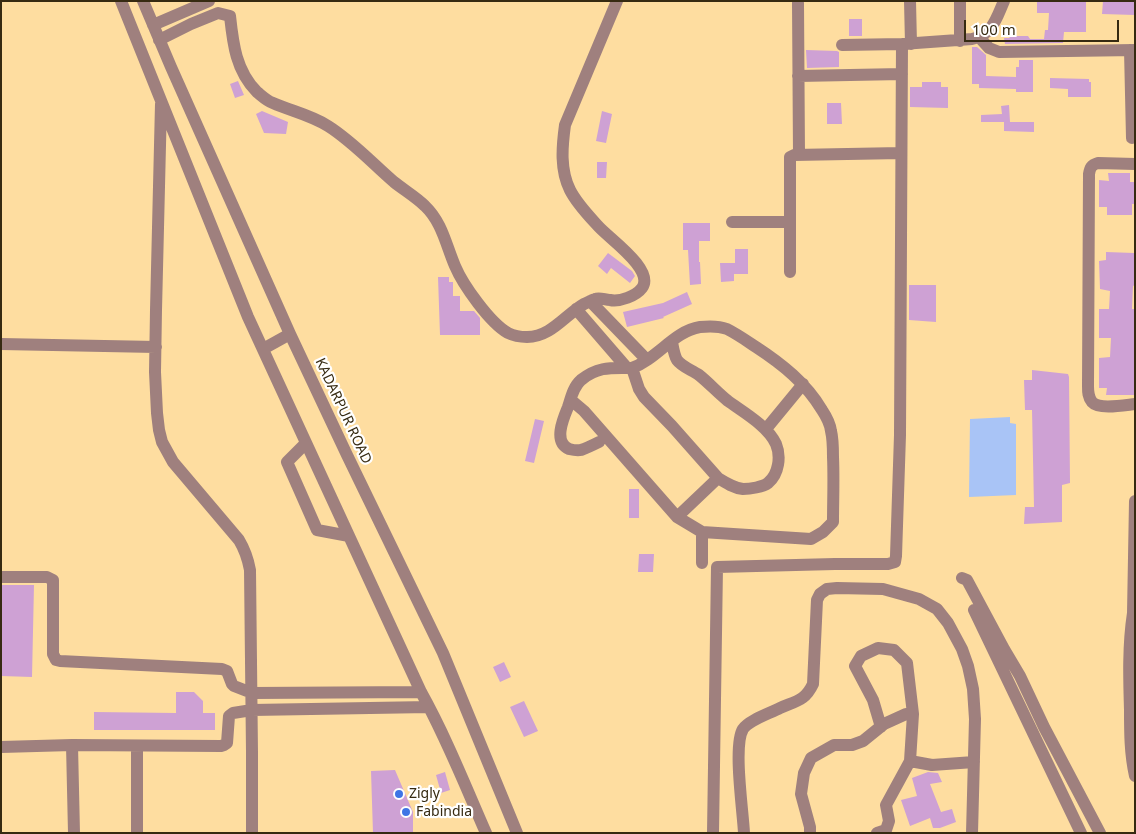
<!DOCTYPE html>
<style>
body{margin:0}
#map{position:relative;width:1136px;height:834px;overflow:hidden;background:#fedda0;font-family:"Noto Sans",sans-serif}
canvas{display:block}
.frame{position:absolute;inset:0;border:2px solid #362a11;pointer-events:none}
.scale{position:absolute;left:964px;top:20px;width:155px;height:22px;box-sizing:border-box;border:2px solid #362a11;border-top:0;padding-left:6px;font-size:15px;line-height:18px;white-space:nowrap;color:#362a11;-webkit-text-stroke:4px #fff;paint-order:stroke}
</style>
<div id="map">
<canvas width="1136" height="834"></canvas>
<div class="frame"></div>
<div class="scale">100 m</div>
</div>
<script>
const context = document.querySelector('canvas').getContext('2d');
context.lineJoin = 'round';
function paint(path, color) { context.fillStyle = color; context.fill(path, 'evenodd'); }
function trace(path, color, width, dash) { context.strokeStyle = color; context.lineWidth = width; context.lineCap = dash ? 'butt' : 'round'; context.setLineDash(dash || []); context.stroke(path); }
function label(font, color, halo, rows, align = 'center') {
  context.font = font + ' "Noto Sans",sans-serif'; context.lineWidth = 4.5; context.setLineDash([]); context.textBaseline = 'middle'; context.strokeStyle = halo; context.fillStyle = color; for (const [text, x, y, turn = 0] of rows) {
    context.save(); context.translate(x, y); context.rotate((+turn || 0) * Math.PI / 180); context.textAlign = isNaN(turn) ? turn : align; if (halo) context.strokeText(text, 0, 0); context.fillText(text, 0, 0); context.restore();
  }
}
const water = new Path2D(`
 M1010 417V423L1016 424V495L969 497 970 419Z`);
const building = new Path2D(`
 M1037 1H1086V32H1064L1063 43 1005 44 1004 38H1009L1011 36H1028L1030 39H1044L1045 30H1048L1049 13H1037Z
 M1103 1H1135V15L1102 14Z
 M849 19H862V36H849Z
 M972 47H977L986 55V76L1016 77V67H1019V60H1033V92H1016V89L979 88V84H972Z
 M806 50 837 51 839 52V67L807 68Z
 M1050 78 1089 79V82H1091V97H1068V89L1050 88Z
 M238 81 244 95 235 98 230 84Z
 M922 82H941V87H948V108L910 107V87H922Z
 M827 103H841L842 124H827Z
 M1009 105 1010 122H981V115L1002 114 1001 106Z
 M262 111 288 122 286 134 264 133 256 114Z
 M602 111 612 114 606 143 596 141Z
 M1004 122H1034V132L1004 131Z
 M597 162H607L606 178H597Z
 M1108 173H1130V182H1135V204H1132V215H1107V207H1099V180L1109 181Z
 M683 223H710V241H699V262H700L701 284 690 285 688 250H683Z
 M735 249H748V274H734V281L721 282 720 263H735Z
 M1106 252 1134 253 1135 285 1133 286 1132 309H1135V395H1106L1107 388H1099V358L1110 357 1111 338H1099V309H1109L1110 291 1100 289 1099 261 1106 260Z
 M608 253 632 271 635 276 630 283 611 268 607 274 598 266Z
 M438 277H449V282H453V296H460V311H474L480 318V335H440Z
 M909 285H936V322L909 320Z
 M687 292 692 304 663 317 664 318 627 327 623 312 663 303Z
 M1032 370 1068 374 1069 377 1070 483 1062 485V522L1024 524 1025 507H1034L1032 410H1025L1024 380H1032Z
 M535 419 544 421 534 463 525 461Z
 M629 489H639V518H629Z
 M639 554H654L653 572H638Z
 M1 585H34L32 677 1 676Z
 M504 662 511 677 500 682 493 667Z
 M176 692H194L203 701V713H215V730H94V712L176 713Z
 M524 701 538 731 524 737 510 707Z
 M395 770 413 812V833H373L371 771Z
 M445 772 450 790 441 793 436 775Z
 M928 772 938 773 942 782 930 784 941 812 952 809 956 822 940 828H933L930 818 910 826 901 800 917 796 912 778Z`);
const minor = new Path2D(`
 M121 1 248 317 421 692C446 737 465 785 486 833
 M143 1 171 67 290 334 347 455 443 653 517 833
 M910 1 911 44
 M960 1V41
 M798 3 799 155
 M153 25 209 1
 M979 37 989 48 999 52 1135 50
 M159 40 191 24 218 13 230 16C233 44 236 71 257 92 262 96 267 101 273 103 291 111 311 115 328 126 352 141 372 163 394 182 404 190 416 197 425 206 442 222 446 245 455 266 463 285 490 323 508 333 514 336 521 337 527 337 551 337 565 315 584 304 587 303 591 300 595 299 600 297 605 300 610 300 620 302 636 296 642 288 655 270 610 239 599 227 589 216 577 204 570 190 560 170 562 147 565 125L617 1
 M842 45 902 44 972 39C993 34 996 19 1004 1
 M1130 50 1132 138
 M798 76 902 74
 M161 104 156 310 155 372 157 413 159 430 162 442 173 462 239 540C245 550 248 559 250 570L252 753V833
 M1135 164 1098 163C1091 165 1090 168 1089 174L1088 386C1088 392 1088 397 1092 402 1099 410 1125 405 1135 404
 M732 222H790
 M790 272V157L794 155 901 153
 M590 301 647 360
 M576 309 627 368
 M672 342C673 347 674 355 677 360 682 367 692 370 699 375 709 383 718 393 728 401 743 412 768 426 776 444 781 456 779 474 768 483 763 487 750 489 743 489 734 488 726 483 718 478L672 426 644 397 639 389 632 368C657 359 674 331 700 327 709 326 719 326 727 329 737 334 747 341 756 347 782 364 806 383 822 410 826 416 830 423 831 431 833 439 833 449 833 457 834 479 833 501 833 522L823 532 811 539 702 532
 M1 344 156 347
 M263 349 290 334
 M571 400 584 411 677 517 702 532V563
 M766 429 803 384
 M599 442C593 445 587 448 581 450 577 451 573 450 569 449 553 442 563 419 568 407 571 398 573 387 581 380 598 366 612 368 632 368
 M306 443 287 462 317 530 349 536
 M677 517 718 478
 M1 577H47L53 580V654L56 660 60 661 222 669 227 671 232 684 234 686 252 693 421 692
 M962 578 967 580 1004 649 1020 676 1044 727 1100 833
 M974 610 1081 833
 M1133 613 1135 501
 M1135 613H1133C1128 646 1129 678 1130 710 1130 732 1130 754 1135 776
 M881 727 873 700 855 666 861 656 878 648 894 650 907 663 913 714
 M72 745 74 833
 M1 747 72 745 221 746 224 745 227 743 229 716 233 713 252 710 429 707
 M910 761 932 765 974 762
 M137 833V746
 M713 833 717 567 835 564H888L895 562 896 556 900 435 902 44
 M744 833C743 811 733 745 743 729 749 720 771 713 780 708 796 701 805 701 813 684L817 600 820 594 827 589 837 588 883 589 919 599 937 609 948 623 962 649 968 666 973 689 975 719 972 833
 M810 833V827L801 794 804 773 811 758 834 745H852L863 741 884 724 906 714H913L910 761 886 805 889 821 886 830 877 833`);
const markers = [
 [399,794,5,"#3e75e5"],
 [406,812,5,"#3e75e5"]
];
const streetNames = [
 ["KADARPUR ROAD",343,411,65]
];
const poiNames = [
 ["Zigly",409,794],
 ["Fabindia",416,812]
];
paint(water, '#a9c4f6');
paint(building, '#cea1d4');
trace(minor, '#9f807e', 12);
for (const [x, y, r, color] of markers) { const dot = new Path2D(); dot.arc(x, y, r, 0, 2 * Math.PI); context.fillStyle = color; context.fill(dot); trace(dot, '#fff', 2); }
label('14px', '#362a11', '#fff', streetNames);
label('14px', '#362a11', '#fff', poiNames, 'left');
</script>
